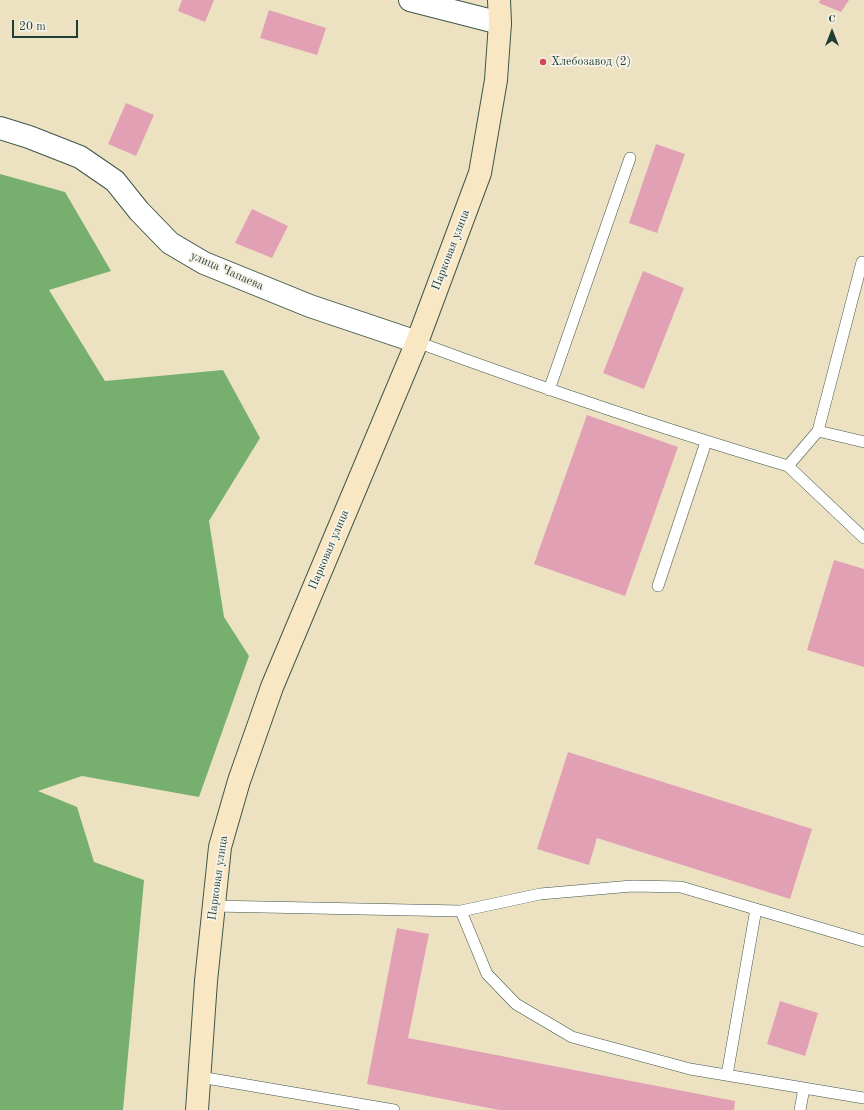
<!DOCTYPE html>
<meta charset="utf-8">
<style>
body{margin:0}
#map{position:relative;width:864px;height:1110px;overflow:hidden;background:#ece2c2;font-family:"Old Standard TT",serif}
canvas{display:block}
.north{position:absolute;left:812px;top:12px;width:40px;height:40px;-webkit-text-stroke:3px #f7f3e8;paint-order:stroke;rotate:0deg;font-size:11px;font-weight:700;line-height:16px;text-align:center;color:#1f3d34}
.north::after{content:'';display:block;margin:auto;width:14px;height:18px;background:#1f3d34;clip-path:polygon(50% 0,100% 100%,50% 72%,0 100%)}
.scale{position:absolute;left:12px;top:20px;width:66px;height:18px;box-sizing:border-box;border:2px solid #1f3d34;border-top:0;padding-left:5px;font-size:12px;line-height:14px;white-space:nowrap;color:#1f3d34;-webkit-text-stroke:3px #f7f3e8;paint-order:stroke}
</style>
<div id="map">
<canvas width="864" height="1110"></canvas>
<div class="north">С</div>
<div class="scale">20 m</div>
</div>
<script>
const context = document.querySelector('canvas').getContext('2d');
context.lineJoin = 'round';
function paint(path, color) { context.fillStyle = color; context.fill(path, 'evenodd'); }
function trace(path, color, width, dash) { context.strokeStyle = color; context.lineWidth = width; context.lineCap = dash ? 'butt' : 'round'; context.setLineDash(dash || []); context.stroke(path); }
function label(font, color, halo, rows, align = 'center') {
  context.font = font + ' "Old Standard TT",serif'; context.lineWidth = 3.5; context.setLineDash([]); context.textBaseline = 'middle'; context.strokeStyle = halo; context.fillStyle = color; for (const [text, x, y, turn = 0] of rows) {
    context.save(); context.translate(x, y); context.rotate((+turn || 0) * Math.PI / 180); context.textAlign = isNaN(turn) ? turn : align; if (halo) context.strokeText(text, 0, 0); context.fillText(text, 0, 0); context.restore();
  }
}
const forest = new Path2D(`
 M0 174 65 192 111 271 49 290 105 381 223 370 260 438 209 521 224 617 249 656 199 797 82 776 38 791 77 807 94 862 144 880 123 1110H0Z`);
const building = new Path2D(`
 M182 0H214L205 22 178 11Z
 M820 0H849L841 12 819 3Z
 M269 10 326 28 317 55 260 38Z
 M126 103 154 115 136 156 108 144Z
 M656 144 685 154 657 233 629 223Z
 M252 209 288 226 272 258 235 243Z
 M643 271 684 288 644 389 603 373Z
 M587 415 678 447 625 596 534 564Z
 M834 560 864 569V667L807 650Z
 M568 752 812 829 790 899 597 838 589 865 537 849Z
 M397 928 429 934 408 1038 735 1101 734 1110H499L367 1084Z
 M780 1001 818 1013 805 1056 767 1044Z`);
const lane = new Path2D(`
 M417 342C539 387 663 429 788 466L818 431 864 442
 M549 390 630 158
 M818 431 862 262
 M788 466 864 538
 M658 586 706 442
 M213 906 461 911 540 894 632 886 681 887 864 941
 M461 911 487 974 516 1004 572 1037 690 1069 864 1098
 M727 1075 756 909
 M200 1077 394 1110
 M800 1110 804 1088`);
const street = new Path2D(`
 M410 0 500 23
 M0 128 29 137 80 157 115 181 139 211 170 243 204 263 310 306 417 342`);
const secondary = new Path2D(`
 M197 1110 206 981 220 847 239 781 272 687 417 342 480 173 496 80 500 23 499 0`);
const markers = [
 [543,62,4,"#d1495b"]
];
const poiNames = [
 ["Хлебозавод (2)",551,62]
];
const streetNames = [
 ["Парковая улица",451,250,-69],
 ["улица Чапаева",227,271,24],
 ["Парковая улица",329,550,-67],
 ["Парковая улица",218,878,-82]
];
paint(forest, '#77b06e');
paint(building, '#e2a0b5');
trace(lane, '#3e5649', 12);
trace(street, '#3e5649', 24);
trace(secondary, '#3e5649', 24);
trace(lane, '#fff', 11);
trace(street, '#fff', 22);
trace(secondary, '#f9e7c3', 22);
for (const [x, y, r, color] of markers) { const dot = new Path2D(); dot.arc(x, y, r, 0, 2 * Math.PI); context.fillStyle = color; context.fill(dot); trace(dot, '#f7f3e8', 1.5); }
label('12px', '#1f3d34', '#f7f3e8', poiNames, 'left');
label('12px', '#1f3d34', '#f7f3e8', streetNames);
</script>
